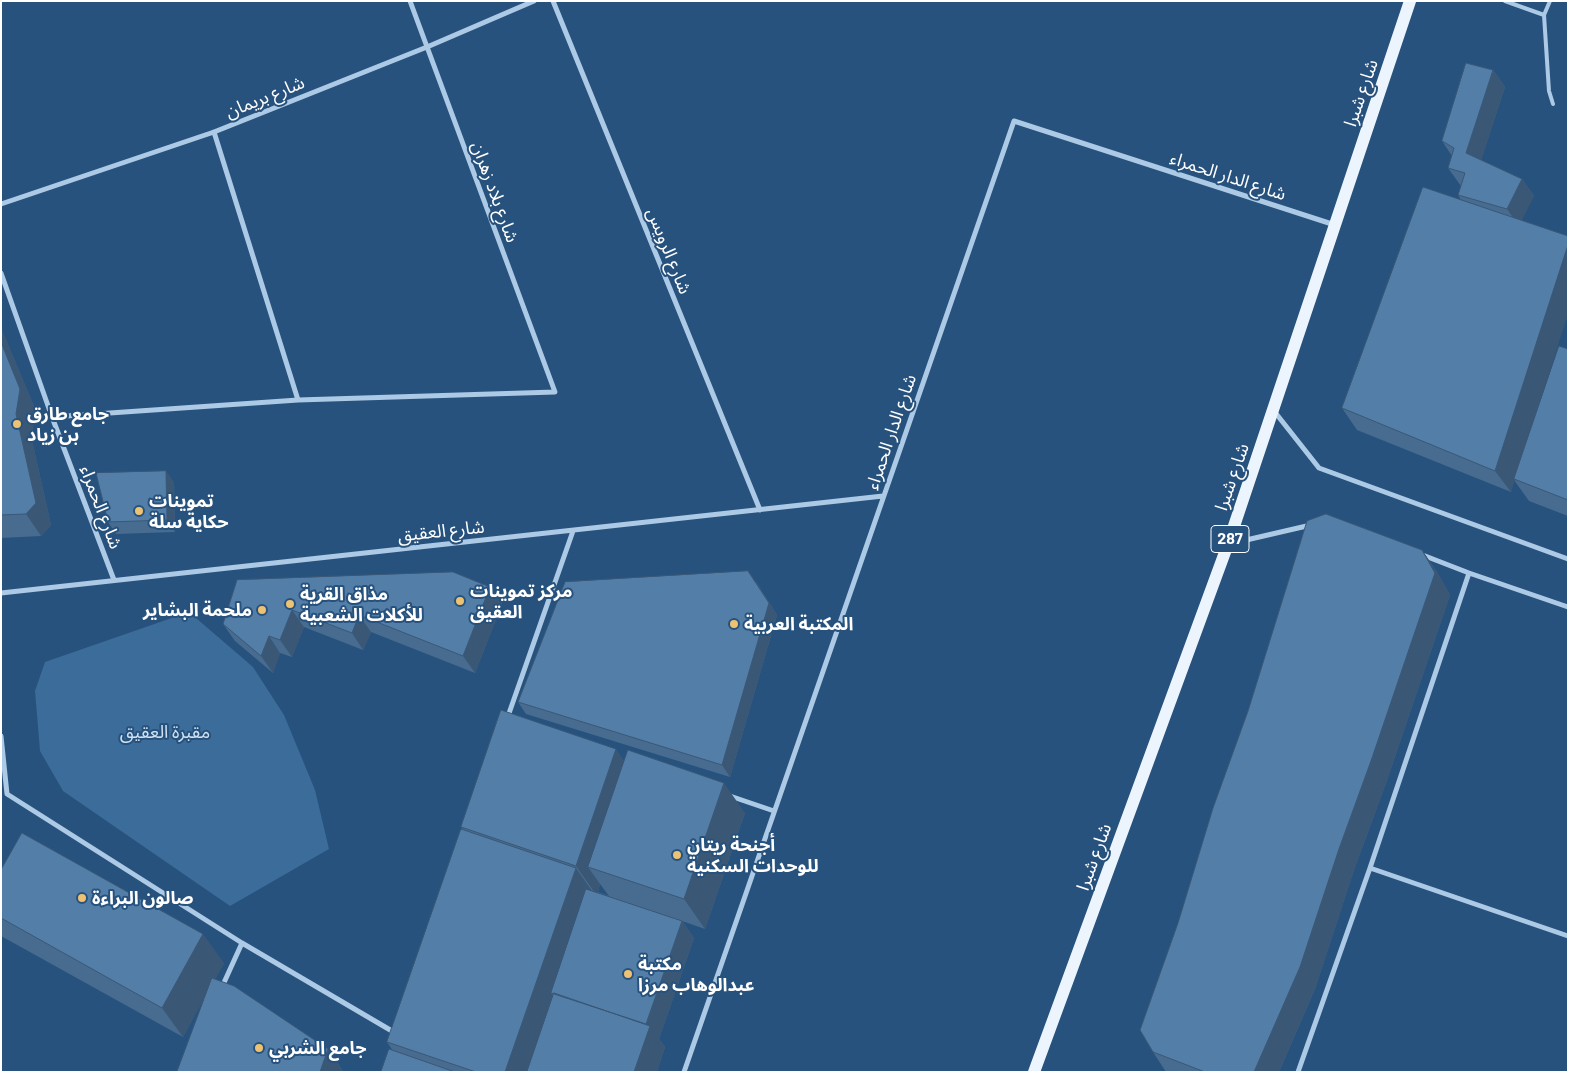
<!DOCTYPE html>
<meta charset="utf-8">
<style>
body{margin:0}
#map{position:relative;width:1569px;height:1073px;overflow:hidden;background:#27527d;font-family:Barlow,sans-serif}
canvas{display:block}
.frame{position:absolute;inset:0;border:2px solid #fff;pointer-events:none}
</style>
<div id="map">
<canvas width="1569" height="1073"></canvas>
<div class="frame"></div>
</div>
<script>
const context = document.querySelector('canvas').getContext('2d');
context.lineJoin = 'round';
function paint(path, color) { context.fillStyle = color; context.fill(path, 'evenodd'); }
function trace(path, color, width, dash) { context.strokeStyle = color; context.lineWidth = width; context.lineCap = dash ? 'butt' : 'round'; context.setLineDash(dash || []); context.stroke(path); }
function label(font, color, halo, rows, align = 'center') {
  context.font = font + ' Barlow,"Noto Sans Arabic",sans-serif'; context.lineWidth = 4; context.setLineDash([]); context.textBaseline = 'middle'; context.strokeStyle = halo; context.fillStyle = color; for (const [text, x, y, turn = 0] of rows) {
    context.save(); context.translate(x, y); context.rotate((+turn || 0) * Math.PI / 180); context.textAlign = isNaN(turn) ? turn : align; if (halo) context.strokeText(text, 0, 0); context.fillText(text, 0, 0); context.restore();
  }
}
const green = new Path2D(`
 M189 612 253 667 284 715 315 790 329 849 230 906 63 791 40 751 35 691 45 662Z`);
const service = new Path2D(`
 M1505 1 1544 15
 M1550 1 1544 15 1549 91 1553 104`);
const minor = new Path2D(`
 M553 1 760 510
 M214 132 298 400
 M1 204 214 132 427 47 534 1
 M1 273 52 417 114 580
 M1274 411 1319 468 1568 559
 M52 417 298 400 555 392 410 1
 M1229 544 1311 525
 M1420 554 1469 573 1568 607
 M1 593 883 496
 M507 719 573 531
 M1 736 7 794 242 943 397 1034
 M727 795 774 811
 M1370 868 1568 936
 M222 987 242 943
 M684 1072 1014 121 1335 225
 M1298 1072 1370 868 1469 573`);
const primary = new Path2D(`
 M1034 1072 1228 544 1410 1`);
const wall = new Path2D(`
 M1493 70 1505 87 1481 160 1522 179 1534 196 1521 220 1530 433 1568 349V516L1529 501 1514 480 1511 492 1357 430 1342 408 1461 200 1458 195 1461 186 1448 168 1452 156 1442 141Z
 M1 328 36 411 31 436 51 525 41 536 1 538Z
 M174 482 175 532 116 534 108 522Z
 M1422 550 1437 572 1450 595 1386 783 1354 870 1315 989 1279 1072H1166L1153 1052Z
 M237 580 490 587 502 604 475 673 371 632 363 650 304 627 292 657 280 653 273 673 235 641 223 624Z
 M756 582 777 615 730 777 526 714 518 702Z
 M624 762 745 813 705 929 682 921 694 938 659 1039 665 1047 657 1072H381L393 1051 387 1042 463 830 461 827ZM600 884 609 896 598 892Z
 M1 870 224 963 215 979 328 1049 343 1071 203 1000 183 1037 1 936Z`);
const shadedWall = new Path2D(`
 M1493 70 1505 87 1478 170 1466 153Z
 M1522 179 1534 196 1519 226 1507 209Z
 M1568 245V314L1511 492 1495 471Z
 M1 328 36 411 31 436 51 525 41 536 26 514 16 414 1 342Z
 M166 471 174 482 175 532 167 520Z
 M1422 550 1437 572 1450 595 1386 783 1354 870 1315 989 1279 1072H1254L1339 849Z
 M748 571 777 615 730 777 722 765Z
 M490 587 502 604 475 673 463 656Z
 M292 610 304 627 292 657 280 640Z
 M359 615 371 632 363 650 352 633Z
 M269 636 280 653 273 673 261 656Z
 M616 749 637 779 588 867 600 884 597 896 576 866Z
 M724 783 745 813 705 929 684 899Z
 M576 868 597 898 551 993 559 1005 536 1072H505Z
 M682 921 694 938 659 1039 665 1047 657 1072H634L646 1025Z
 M203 934 224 963 183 1037 162 1008Z
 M328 1049 343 1071V1072H320Z`);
const building = new Path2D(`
 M1466 63 1493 70 1466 153 1522 179 1507 209 1458 195 1465 173 1448 168 1454 148 1442 141Z
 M1423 187 1568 236V245L1495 471 1342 408Z
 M1 342 20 389 16 414 36 503 26 514 1 515Z
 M1559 346 1568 349V500L1514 479Z
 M166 471 167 520 108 522 96 473Z
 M1326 514 1422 550 1435 573 1371 761 1339 849 1300 967 1254 1072H1205L1153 1052 1140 1030 1178 923 1213 808 1248 711 1307 521Z
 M748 571 769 603 722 765 518 702 565 582Z
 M453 572 490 587 463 656 359 615 352 633 292 610 280 640 269 636 261 656 223 624 237 580Z
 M501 710 616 749 576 866 461 827Z
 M628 750 724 783 684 899 588 867Z
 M461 829 576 868 505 1072H476L387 1042Z
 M22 833 203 934 162 1008 1 918V870Z
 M586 889 682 921 646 1024 551 993Z
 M212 978 234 986 328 1049 320 1072H177Z
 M554 993 650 1026 634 1072H527Z
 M389 1049 455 1072H381Z`);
const markers = [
 [17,424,5,"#edc272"],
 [139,511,5,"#edc272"],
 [460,601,5,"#edc272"],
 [290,604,5,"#edc272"],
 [262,610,5,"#edc272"],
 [734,624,5,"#edc272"],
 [677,855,5,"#edc272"],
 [82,898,5,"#edc272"],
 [628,974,5,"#edc272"],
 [259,1048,5,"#edc272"]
];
const shields = [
 [1230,539,38]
];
const shieldNames = [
 ["287",1230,539]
];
const streetNames = [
 ["شارع شبرا",1361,93,-71],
 ["شارع بريمان",265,97,-22],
 ["شارع الدار الحمراء",1228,176,18],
 ["شارع بلاد زهران",495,192,70],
 ["شارع الرويس",669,251,68],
 ["شارع الدار الحمراء",891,432,-71],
 ["شارع شبرا",1232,477,-71],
 ["شارع الحمراء",101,507,69],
 ["شارع العقيق",441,531,-6],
 ["شارع شبرا",1094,857,-70]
];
const poiNames = [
 ["جامع طارق",27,414],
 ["بن زياد",27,435],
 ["تموينات",149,501],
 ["حكاية سلة",149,522],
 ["مركز تموينات",470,591],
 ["العقيق",470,612],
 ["مذاق القرية",300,594],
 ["للأكلات الشعبية",300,615],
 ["ملحمة البشاير",252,610,"right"],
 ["المكتبة العربية",744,624],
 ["أجنحة ريتان",687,845],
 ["للوحدات السكنية",687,866],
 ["صالون البراءة",92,898],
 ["مكتبة",638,964],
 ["عبدالوهاب مرزا",638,985],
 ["جامع الشربي",269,1048]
];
const parkNames = [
 ["مقبرة العقيق",165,732]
];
paint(green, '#3b6c9a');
trace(service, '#acc9e5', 4);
trace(minor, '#acc9e5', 5);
trace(primary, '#ecf4fd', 12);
paint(wall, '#476c90');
paint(shadedWall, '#3a5876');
paint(building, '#537ea8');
trace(building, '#3a5876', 1);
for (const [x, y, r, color] of markers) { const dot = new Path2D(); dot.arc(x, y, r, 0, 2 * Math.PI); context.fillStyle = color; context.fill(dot); trace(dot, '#27527d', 2); }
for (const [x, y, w] of shields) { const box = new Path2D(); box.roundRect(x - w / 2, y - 13.5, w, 27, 4); context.fillStyle = '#27527d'; context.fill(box); trace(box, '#fff', 1); }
label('bold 16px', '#fff', null, shieldNames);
label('18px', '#fff', '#27527d', streetNames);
label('bold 18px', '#fff', '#27527d', poiNames, 'left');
label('18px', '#cfe2f4', '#27527d', parkNames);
</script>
